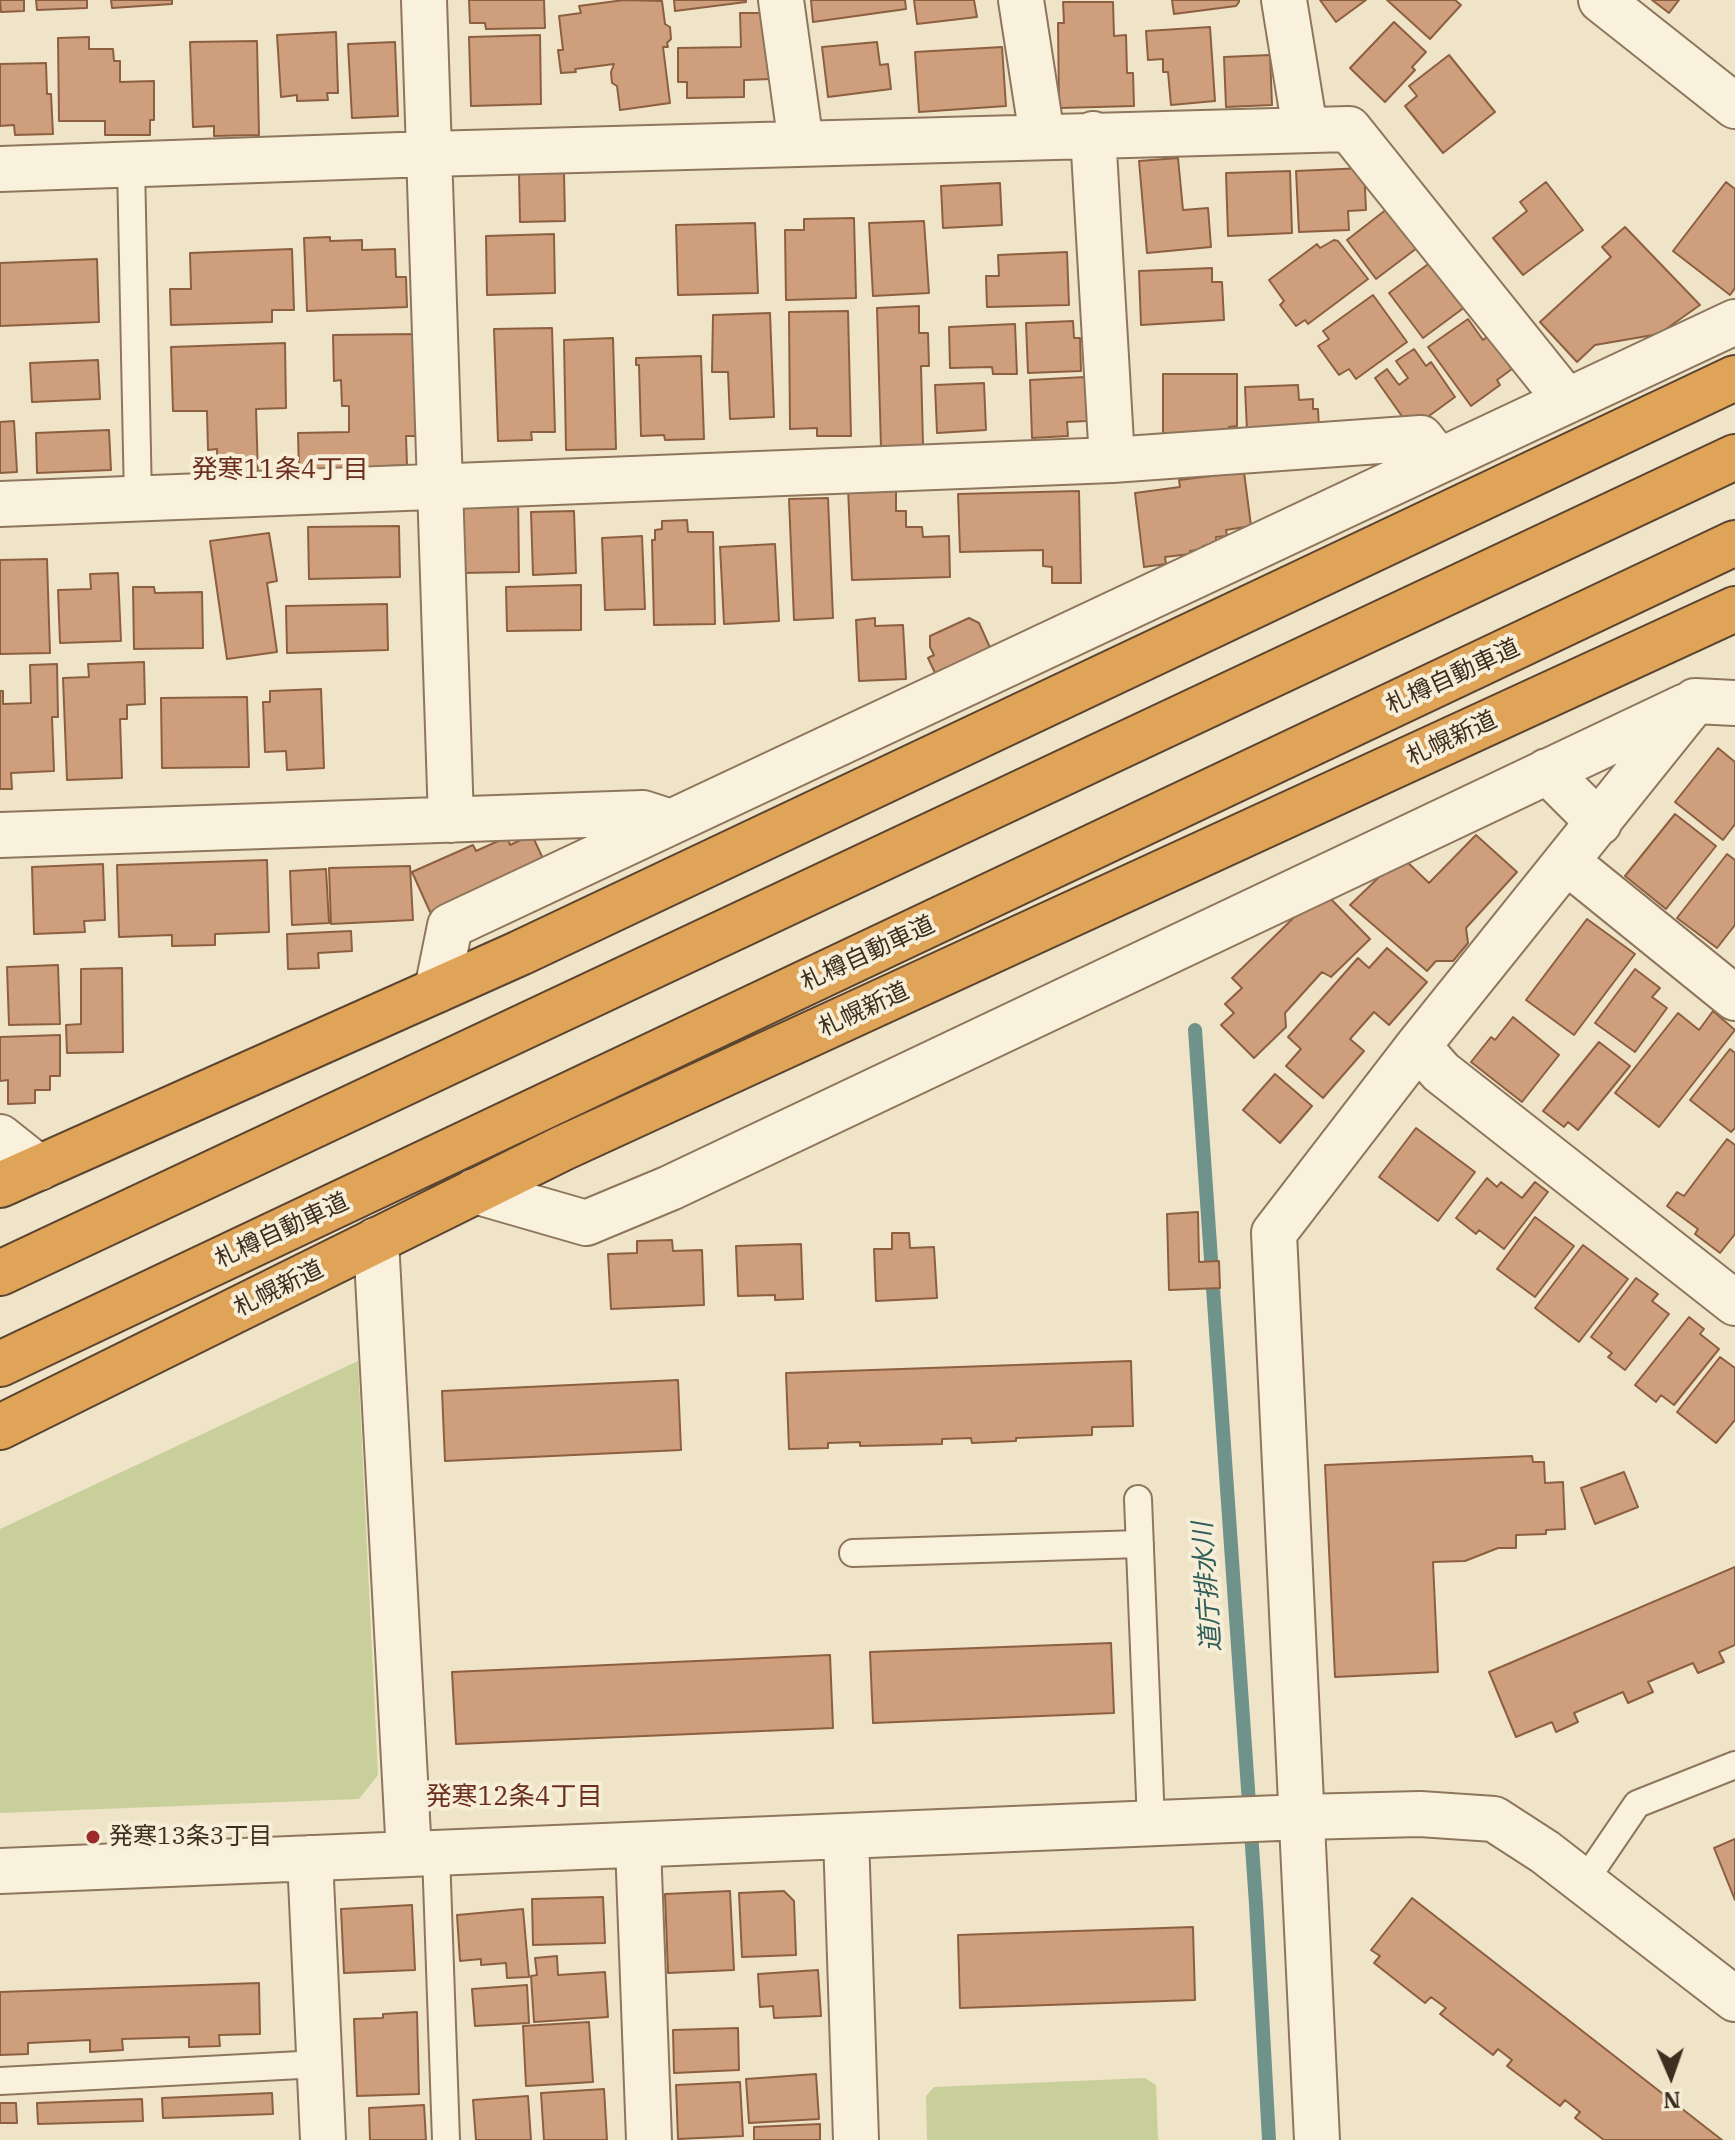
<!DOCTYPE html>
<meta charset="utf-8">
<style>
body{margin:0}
#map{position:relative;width:1735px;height:2140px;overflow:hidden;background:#f0e4c8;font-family:"IBM Plex Serif",serif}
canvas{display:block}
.north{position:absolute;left:1631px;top:2036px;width:80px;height:80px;-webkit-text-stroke:6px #f7eed8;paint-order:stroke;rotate:178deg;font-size:22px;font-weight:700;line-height:32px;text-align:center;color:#3d2e20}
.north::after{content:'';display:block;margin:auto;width:28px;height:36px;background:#3d2e20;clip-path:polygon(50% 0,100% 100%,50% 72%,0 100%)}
</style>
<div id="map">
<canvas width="1735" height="2140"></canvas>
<div class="north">N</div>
</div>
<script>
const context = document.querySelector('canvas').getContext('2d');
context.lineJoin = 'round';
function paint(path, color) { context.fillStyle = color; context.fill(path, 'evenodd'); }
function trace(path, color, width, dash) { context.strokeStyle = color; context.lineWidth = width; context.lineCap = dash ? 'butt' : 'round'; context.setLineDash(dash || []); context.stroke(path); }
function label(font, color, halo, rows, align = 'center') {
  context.font = font + ' "IBM Plex Serif","Noto Sans JP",serif'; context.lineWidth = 8; context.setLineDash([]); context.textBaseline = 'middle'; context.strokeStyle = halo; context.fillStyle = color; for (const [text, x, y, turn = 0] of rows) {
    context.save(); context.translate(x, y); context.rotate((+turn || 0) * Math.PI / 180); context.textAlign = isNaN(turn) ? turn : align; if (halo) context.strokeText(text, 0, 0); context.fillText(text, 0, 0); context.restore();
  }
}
const green = new Path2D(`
 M358 1361 378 1775 359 1799 0 1813V1529Z
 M1145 2078 1156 2085 1158 2140H927L926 2096 934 2087Z`);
const stream = new Path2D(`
 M1195 1030 1256 1904 1269 2140`);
const building = new Path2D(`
 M0 0H24V11L1 12Z
 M36 0H87V8L37 10Z
 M111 0H172V4L112 8Z
 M469 0H544L545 28 486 29 485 23H470Z
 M624 0 662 1 665 24 670 27 671 39 667 43 668 47H663L670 103 620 110 617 86 612 83 611 72 614 64 575 69 576 72 561 73 558 50H563L559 16 581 13 579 6Z
 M674 0H746V2L675 11Z
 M811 0H905L906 9 813 22Z
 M914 0H974L977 17 917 24Z
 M1172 0H1239V2L1236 6 1174 14Z
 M1320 0H1366L1336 22Z
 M1387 0H1455L1461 5 1430 39Z
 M1652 0H1679L1669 13Z
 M1063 2H1113L1114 36 1126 35 1127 73H1133L1134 106 1059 108 1058 23H1064Z
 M740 13H771L772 79 744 80V97L687 98V82H678V48L741 47Z
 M1394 22 1426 52 1412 67 1415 70 1385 102 1350 68Z
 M1210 27 1215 101 1171 105 1168 72H1163V59L1148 60 1146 31Z
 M336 32 338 93H327L328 100 297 101V95L281 97 277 35Z
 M540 35 541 104 471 106 469 37Z
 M89 37V49H113L114 61H120V82L154 81V120H150V135H105V121H59L58 38Z
 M257 41 259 135 214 136V126L193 127 190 42Z
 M395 42 398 116 352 118 348 44Z
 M877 42 880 65 888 64 891 89 828 97 822 47Z
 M1002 47 1006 106 919 112 915 52Z
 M1270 55 1272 105 1226 107 1224 57Z
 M1449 55 1495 112 1443 153 1405 106 1417 96 1409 86Z
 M46 63 47 94H51L53 134 15 135 14 125 0 126V64Z
 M1178 158 1183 210 1208 208 1211 247 1147 253 1139 161Z
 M1364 168 1366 210 1348 211 1349 230 1299 232 1296 171Z
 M1290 171 1292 233 1228 236 1226 173Z
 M564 173 565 221 520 222 519 174Z
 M1546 182 1583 230 1523 275 1493 238 1527 211 1520 202Z
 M1726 182 1735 189V288L1730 295 1673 251Z
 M1000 183 1002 225 943 228 941 186Z
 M1396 202 1417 248 1376 279 1347 240Z
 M854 218 856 298 786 300 785 230H804V219Z
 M924 221 929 293 873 296 869 223Z
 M755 223 758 293 678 295 676 225Z
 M1625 227 1700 305 1659 334 1595 345 1577 362 1540 322 1611 257 1602 247Z
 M554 234 555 293 487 295 486 236Z
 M330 237V241L362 240V250L395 249 396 277H406L407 307 307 311 304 238Z
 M1334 240 1338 241 1368 279 1308 324 1305 320 1296 326 1280 305 1284 301 1269 280 1317 244 1320 248Z
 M292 249 294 310H272V322L171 325 170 289H191L190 253Z
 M1067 252 1069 305 987 307 986 276H999L998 255Z
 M97 259 99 322 0 326V263Z
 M1435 259 1469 304 1423 338 1389 293Z
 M1212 268V282H1222L1224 320 1141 325 1139 271Z
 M1373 295 1407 342 1356 379 1349 369 1339 375 1318 346 1329 339 1323 331Z
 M919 306V333H928L929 366H921L923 446 881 448 877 308Z
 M848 311 851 436H817V428L790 429 789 312Z
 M770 313 774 417 730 419 728 372H712L713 315Z
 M1468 319 1483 340 1488 336 1512 369 1497 380 1500 385 1471 406 1428 347Z
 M1073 321 1074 338H1080L1081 371 1028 373 1026 323Z
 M1015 324 1017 374H993L992 367 950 368 949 327Z
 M552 328 555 432H531L532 440 498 441 494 329Z
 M416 334 419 436H406L407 465 388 466V470L299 472 298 433 349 432V406H342L341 380 334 381 333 335Z
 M613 338 616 449 566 450 564 340Z
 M285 343 286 408 256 409 258 475 218 476 217 449 208 450 207 411H173L171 347Z
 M1414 349 1426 366 1431 362 1455 397 1411 429 1375 378 1387 369 1399 385 1408 378 1396 361Z
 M701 356 704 439 665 440 664 435 641 436 639 365H636V358Z
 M98 360 100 399 32 402 30 363Z
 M1163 374H1237V426L1229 427V433H1163Z
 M1085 377 1087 421 1067 422 1068 436 1032 438 1030 380Z
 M984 383 986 430 937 433 935 385Z
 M1298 385 1299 400 1313 399V409H1318L1319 428 1247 431 1245 387Z
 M14 421 17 472 0 473V422Z
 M109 430 111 470 37 473 36 433Z
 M1244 472 1251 526 1226 530 1227 536 1216 537V544L1203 546V549L1190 551V554L1165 557 1166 564 1144 567 1135 493 1180 487 1179 480Z
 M896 486V511H906V527H922L923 537 949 536 950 577 852 580 848 488Z
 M1079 491 1081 583H1052V567L1043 566V550L960 552 958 494Z
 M518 494 519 572 461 573 460 504Z
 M828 498 833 618 794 620 789 499Z
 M574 511 576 573 533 575 531 512Z
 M687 520 688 532H713L715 624 654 625 652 540H655V530L662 529V521Z
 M399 526 400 577 309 579 308 527Z
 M269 533 277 581 267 583 277 652 227 659 210 541Z
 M642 536 645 609 605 610 602 538Z
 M775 544 779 621 724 624 720 547Z
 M47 559 50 653 0 654V560Z
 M118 573 121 641 60 643 58 590 91 589 90 574Z
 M581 585V630L507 631 506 587Z
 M133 587H154L155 593 202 592 203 648 134 649Z
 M387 604 388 650 287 653 286 606Z
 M875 618V626L903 625 906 679 859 681 856 620Z
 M969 618 979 623 992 652 937 677 928 658 934 655 930 647V636Z
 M144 662 145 704 127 705V719H120L122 778 67 780 63 678 89 677 88 664Z
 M57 664 58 717H52L54 771 11 773 12 789H0V691H3V704L31 703 30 665Z
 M321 689 324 768 287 770 286 751 265 752 263 702H270V691Z
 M247 697 249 767 162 768 161 698Z
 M1718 748 1735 762V824L1723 840 1675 802Z
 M1675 814 1716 846 1666 909 1625 876Z
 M532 835 545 863 431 914 412 872 473 845 476 851 507 837 510 845Z
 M1476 835 1517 872 1466 928 1468 943 1453 961H1436L1427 971 1350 905 1401 856 1429 883Z
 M1727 854 1735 860V925L1717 948 1677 918Z
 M267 860 269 932 215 934V945L172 946V935L119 937 117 865Z
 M103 864 105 920 84 921 85 932 34 934 32 867Z
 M410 866 413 920 331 924 329 868Z
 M326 869 329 923 292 925 290 871Z
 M1322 890 1370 939 1331 977 1322 972 1285 1013 1286 1027 1254 1058 1221 1025 1234 1013 1225 1004 1242 988 1232 978Z
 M1587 919 1635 954 1574 1035 1526 1000Z
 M351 931 352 951 318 953 319 968 288 969 287 934Z
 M1387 948 1427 982 1389 1025 1374 1012 1350 1039 1364 1051 1323 1098 1286 1066 1301 1049 1288 1037 1358 958 1369 968Z
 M58 965 60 1024 9 1025 7 967Z
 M122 968 123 1052 67 1053 66 1025 81 1024V969Z
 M1635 969 1660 988 1652 997 1667 1008 1635 1052 1595 1023Z
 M1713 1011 1735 1030 1659 1127 1615 1093 1678 1013 1699 1030Z
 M1513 1017 1559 1055 1522 1102 1471 1062 1491 1037 1495 1040Z
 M60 1035V1076H50V1090H35V1103L8 1104V1080L0 1081V1037Z
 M1599 1042 1630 1066 1578 1130 1568 1122 1564 1127 1543 1111Z
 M1730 1049 1735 1053V1128L1731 1132 1690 1100Z
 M1275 1074 1312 1106 1280 1143 1243 1110Z
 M1416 1128 1475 1172 1438 1221 1379 1177Z
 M1727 1139 1735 1145V1234L1720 1253 1695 1234 1698 1229 1667 1206 1677 1192 1684 1196Z
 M1487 1178 1497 1187 1501 1182 1522 1198 1535 1182 1548 1192 1504 1249 1479 1230 1476 1234 1456 1218Z
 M1198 1212 1199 1262 1219 1261 1220 1288 1169 1290 1167 1214Z
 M1535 1217 1574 1246 1535 1297 1497 1269Z
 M892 1233H909L910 1248 934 1247 937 1298 876 1301 874 1249H892Z
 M672 1240 673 1251 702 1250 704 1305 611 1309 608 1254 637 1253V1241Z
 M801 1244 803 1299 775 1300V1295L738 1296 736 1246Z
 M1583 1245 1628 1279 1579 1342 1535 1308Z
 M1636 1278 1658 1294 1652 1301 1669 1314 1625 1370 1608 1357 1612 1353 1591 1337Z
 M1689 1317 1704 1329 1700 1334 1719 1349 1674 1405 1661 1395 1656 1402 1635 1385Z
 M1720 1357 1735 1368V1420L1716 1443 1677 1412Z
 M1131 1361 1133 1426 1092 1427V1435L1016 1438V1441L972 1443 971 1438 942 1439V1444L860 1446V1442L828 1443V1448L789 1449 786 1373Z
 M678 1380 681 1450 445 1461 442 1391Z
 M1532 1456 1533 1462H1544L1545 1483 1563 1482 1565 1529 1546 1530V1534L1516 1535V1548H1498L1465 1561 1433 1562 1438 1672 1335 1677 1325 1465Z
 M1624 1472 1638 1507 1595 1524 1581 1488Z
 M1735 1567V1645L1719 1652 1724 1662 1698 1673 1693 1663 1648 1682 1653 1692 1628 1703 1623 1692 1574 1713 1578 1722 1556 1732 1552 1722 1516 1737 1489 1672Z
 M1111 1643 1114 1713 873 1723 870 1652Z
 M830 1655 833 1728 456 1744 452 1672Z
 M1735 1839V1900L1714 1848Z
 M730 1891 734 1970 668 1973 665 1894Z
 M784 1891 794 1901 796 1955 742 1957 739 1893Z
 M603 1897 605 1943 533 1945 532 1899Z
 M1412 1898 1722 2140H1604L1575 2118 1580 2112 1565 2100 1560 2106 1507 2066 1512 2060 1498 2049 1493 2055 1440 2014 1446 2008 1431 1997 1425 2003 1374 1963 1380 1956 1371 1950Z
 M412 1905 415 1970 344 1973 341 1909Z
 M523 1909 529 1977 507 1978 506 1963 481 1965V1959L460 1961 457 1915Z
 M1193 1927 1195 2000 960 2008 958 1935Z
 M557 1956 558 1975 605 1972 608 2017 534 2022 531 1976 537 1975 535 1958Z
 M818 1970 821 2016 774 2018 773 2006 760 2007 758 1974Z
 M259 1983 260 2034 219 2035 220 2046 189 2047V2037L122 2039 123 2050 90 2052V2040L28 2043V2054L0 2055V1992Z
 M527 1985 529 2023 475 2026 472 1989Z
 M417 2012 419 2094 357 2096 354 2019 383 2018V2014Z
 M589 2022 593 2082 526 2086 523 2026Z
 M738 2028 739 2070 674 2073 673 2030Z
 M816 2074 819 2119 749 2123 746 2079Z
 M740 2082 743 2136 678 2139 676 2085Z
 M604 2089 607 2140H544L541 2093Z
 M272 2093 273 2114 163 2118 162 2098Z
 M528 2096 531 2140H476L473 2100Z
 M142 2099 143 2121 38 2124 37 2103Z
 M0 2103H16L17 2123H0Z
 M424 2105 426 2140H370L369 2108Z
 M820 2124V2140H754V2127Z`);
const lane = new Path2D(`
 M131 165 138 499
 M1138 1499 1151 1823
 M853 1553 1140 1544
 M436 1853 446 2140
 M1584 1882 1637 1804 1735 1765
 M0 2081 319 2064`);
const street = new Path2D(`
 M424 0 451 820
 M781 0 801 144
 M1021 0 1042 136
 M1284 0 1305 129
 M1601 0 1735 106
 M1093 134 1112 460
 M0 169 429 154 1349 129 1567 401
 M0 504 1112 460 1421 438 1438 460
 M1547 771 1599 823
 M0 835 643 813 671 822
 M1567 862 1735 998
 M437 990 450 926 1735 322
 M1418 1046 1441 1072 1735 1303
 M0 1137 39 1168
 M475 1191 586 1223 670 1188 1686 706
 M376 1240 409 1854
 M846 1836 856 2140
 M638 1845 649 2140
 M310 1858 323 2140
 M0 1871 1302 1817 1420 1814 1494 1819 1545 1852 1735 1999
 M1317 2140 1274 1233 1418 1046 1695 701 1735 703`);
const highway = new Path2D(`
 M0 1185 520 953 1735 378
 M0 1273 1735 457
 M0 1364 1735 543
 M0 1427 563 1148 1735 609`);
const markers = [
 [93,1837,8,"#9e2a2b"]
];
const streetNames = [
 ["札樽自動車道",1453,677,-25],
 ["札幌新道",1452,739,-25],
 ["札樽自動車道",868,954,-25],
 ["札幌新道",864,1010,-25],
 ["札樽自動車道",282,1231,-25],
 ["札幌新道",279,1289,-26]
];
const poiNames = [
 ["発寒13条3丁目",109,1837]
];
const neighbourhoodNames = [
 ["発寒11条4丁目",280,470],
 ["発寒12条4丁目",514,1797]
];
const waterNames = [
 ["道庁排水川",1208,1587,-94]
];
paint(green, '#c9cf9b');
trace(stream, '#6f938a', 14);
paint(building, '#cf9f7d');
trace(building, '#8d5f41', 2);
trace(lane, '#8d765c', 30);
trace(street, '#8d765c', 48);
trace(highway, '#5b4430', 48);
trace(lane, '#faf1dc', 26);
trace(street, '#faf1dc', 44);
trace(highway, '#e0a458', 44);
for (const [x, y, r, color] of markers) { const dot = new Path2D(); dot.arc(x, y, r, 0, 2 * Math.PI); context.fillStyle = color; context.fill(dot); trace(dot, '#f7eed8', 3); }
label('24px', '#3d2e20', '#f7eed8', streetNames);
label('24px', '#3d2e20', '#f7eed8', poiNames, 'left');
label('26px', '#6b2e1e', '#f7eed8', neighbourhoodNames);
label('italic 26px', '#2f5d5a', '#f7eed8', waterNames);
</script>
